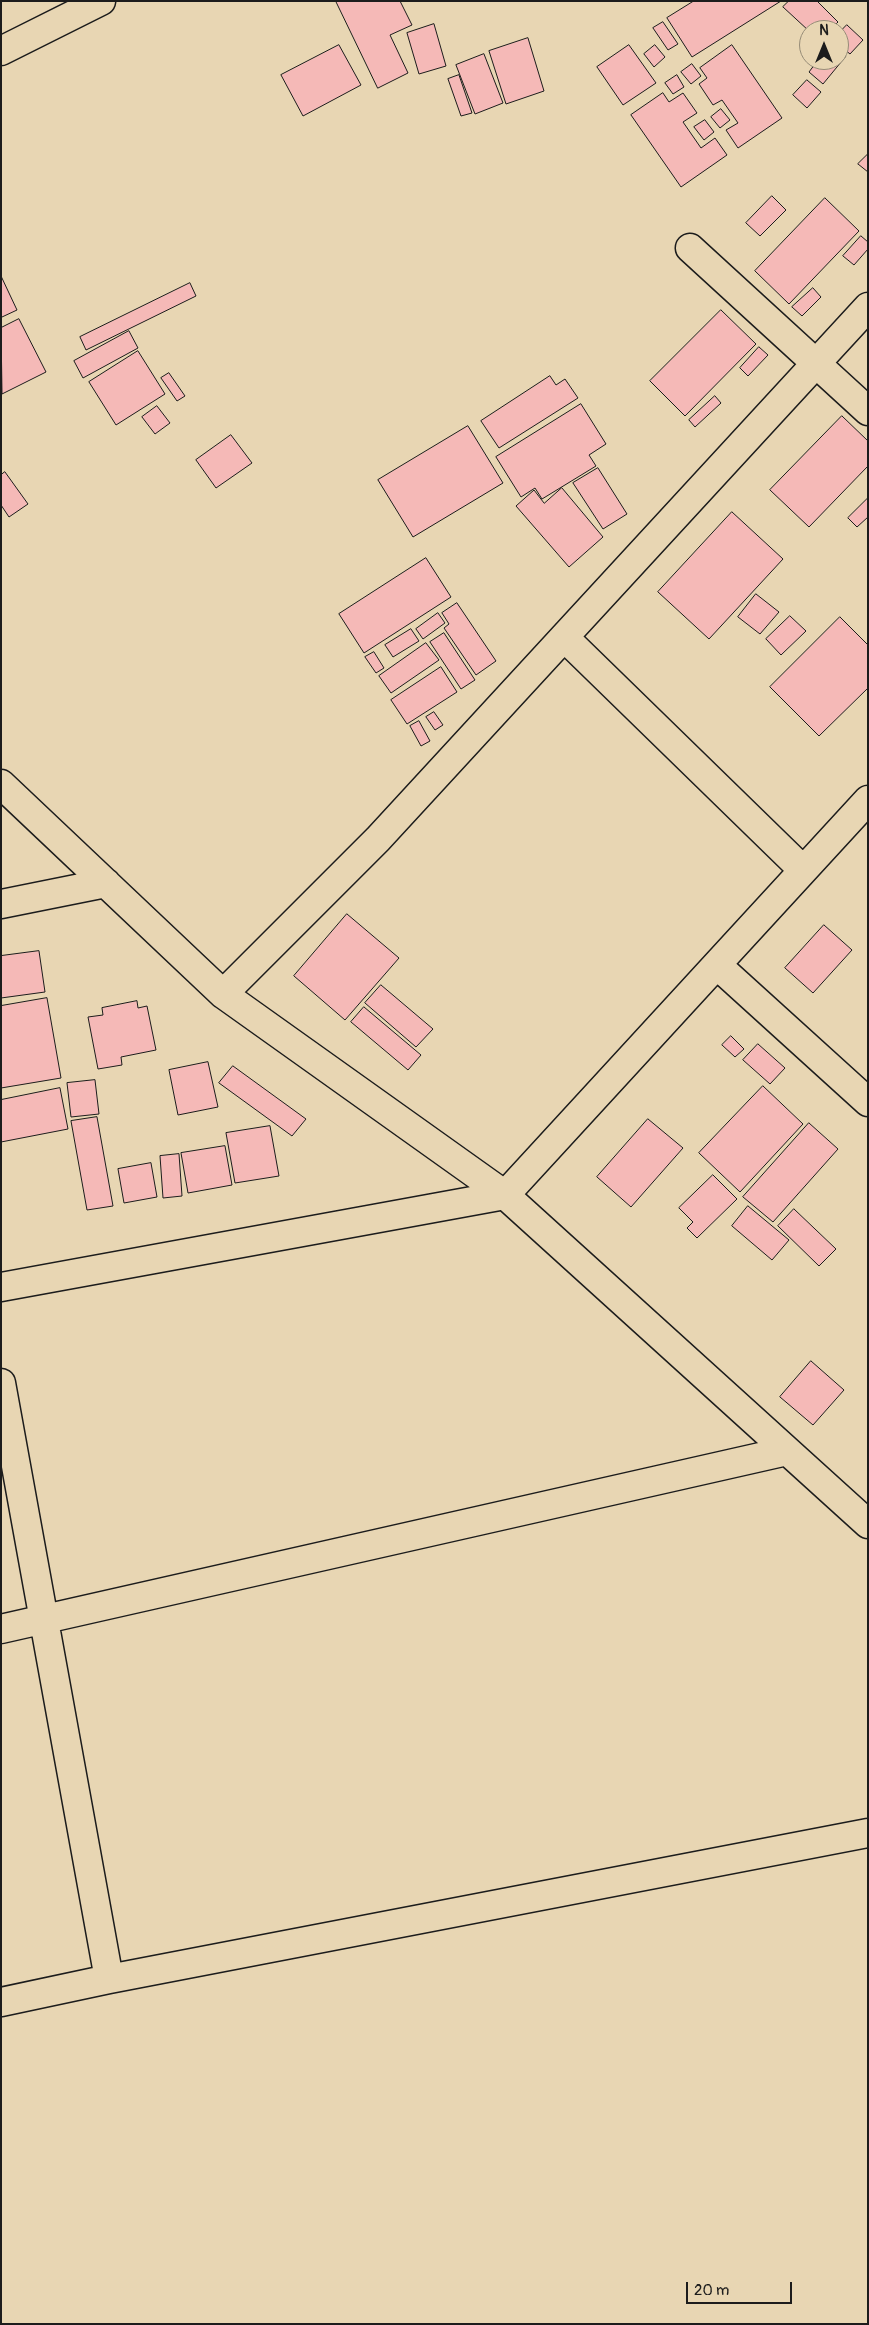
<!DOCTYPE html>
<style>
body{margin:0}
#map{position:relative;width:869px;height:2325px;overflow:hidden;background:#e8d6b3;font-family:Pangolin,sans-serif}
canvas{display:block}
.frame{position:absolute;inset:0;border:2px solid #1c1c1c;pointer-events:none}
.north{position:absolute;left:799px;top:20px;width:50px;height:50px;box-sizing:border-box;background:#e8d6b3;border:1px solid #968c77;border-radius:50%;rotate:0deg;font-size:14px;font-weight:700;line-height:20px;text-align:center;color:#1c1c1c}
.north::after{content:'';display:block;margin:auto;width:18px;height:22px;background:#1c1c1c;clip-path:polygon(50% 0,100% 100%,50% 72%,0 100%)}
.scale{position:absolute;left:686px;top:2282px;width:106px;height:22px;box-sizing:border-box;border:2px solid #1c1c1c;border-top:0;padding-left:6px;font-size:15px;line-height:18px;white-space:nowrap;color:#1c1c1c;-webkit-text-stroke:4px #e8d6b3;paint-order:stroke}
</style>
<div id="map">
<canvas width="869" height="2325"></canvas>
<div class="frame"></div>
<div class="north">N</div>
<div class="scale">20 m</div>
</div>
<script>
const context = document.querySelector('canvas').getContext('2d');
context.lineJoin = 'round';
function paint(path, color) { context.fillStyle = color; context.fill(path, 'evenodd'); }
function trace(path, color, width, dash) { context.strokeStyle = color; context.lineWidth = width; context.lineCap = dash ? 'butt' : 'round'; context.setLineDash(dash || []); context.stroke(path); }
const building = new Path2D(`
 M336 1H400L412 25 390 35 408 73 378 88Z
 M694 1H781L692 57 667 18Z
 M789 1H817L838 22 830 30 809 31 783 7Z
 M663 22 678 44 668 50 653 28Z
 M434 24 446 66 419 74 407 33Z
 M847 25 863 40 850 54 839 45V33Z
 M528 38 544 91 506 104 489 51Z
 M339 45 361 85 303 116 281 75Z
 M629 45 656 83 623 105 597 67Z
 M655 45 665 57 654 67 644 54Z
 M732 45 782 118 738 148 726 130 738 123 722 100 713 105 699 84 707 78 700 68Z
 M839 50 846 56 823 84 809 72 818 60H839Z
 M484 54 503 103 475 114 456 65Z
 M692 64 701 76 691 84 681 72Z
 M459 75 472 113 461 116 448 79Z
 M677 75 684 87 673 94 665 83Z
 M807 80 821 92 807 108 793 95Z
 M663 93 669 102 683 93 697 113 683 122 701 148 715 138 727 155 681 187 631 115Z
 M721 109 730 120 720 128 711 117Z
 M705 120 714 132 704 140 694 127Z
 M868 154V172L858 164Z
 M772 196 786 210 760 236 746 223Z
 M825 198 859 231 789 304 755 271Z
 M861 236 868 242V249L854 265 843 256Z
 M1 276 17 310 2 317 1 316Z
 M190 283 196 296 86 350 80 337Z
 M813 288 821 297 802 316 792 307Z
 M721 310 756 344 685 416 650 381Z
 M19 319 46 372 2 394 1 328Z
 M129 331 138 348 83 378 74 361Z
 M759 347 768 355 748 376 740 368Z
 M138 351 165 394 116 425 89 382Z
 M169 373 185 396 177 401 161 378Z
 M550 376 556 385 565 379 578 398 499 448 481 421Z
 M715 396 721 403 695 427 689 420Z
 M581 404 606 444 589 455 596 466 542 499 535 488 521 497 496 457Z
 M157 406 170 423 155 434 142 417Z
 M842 416 868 441V466L809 527 770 490Z
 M468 426 503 483 413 537 378 480Z
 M231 435 252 463 216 488 196 460Z
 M598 468 627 514 603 529 573 483Z
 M5 472 28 504 9 517 1 505V475Z
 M562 488 603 537 569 567 516 506 534 490 544 503Z
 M868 498V517L857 527 848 518Z
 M732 512 783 559 709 639 658 592Z
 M426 558 451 597 364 653 339 614Z
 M756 594 779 612 760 634 738 617Z
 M457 603 496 661 476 675 444 628 449 624 442 613Z
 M438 613 445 623 423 639 416 629Z
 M790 616 806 631 781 655 766 639Z
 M840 617 868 645V688L819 736 770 687Z
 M411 629 419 641 393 657 385 645Z
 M444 633 475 680 461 689 430 642Z
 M426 643 439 660 391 693 379 676Z
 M374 652 384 668 376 673 365 657Z
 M441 667 457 692 407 724 391 700Z
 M434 712 443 725 435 730 426 717Z
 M419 721 430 741 421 746 410 726Z
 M347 914 399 958 345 1020 294 976Z
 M824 925 852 950 813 993 785 968Z
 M39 951 45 992 1 998V956Z
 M381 985 433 1029 416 1047 365 1003Z
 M47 998 61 1078 1 1088V1006Z
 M137 1001 138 1008 147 1006 156 1050 121 1057 122 1065 98 1069 88 1017 103 1015 102 1008Z
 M364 1007 421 1055 408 1070 351 1022Z
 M731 1036 744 1049 735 1057 722 1045Z
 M758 1044 785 1068 770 1084 743 1060Z
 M208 1062 218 1107 178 1115 169 1070Z
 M233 1066 306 1119 292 1136 219 1083Z
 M95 1080 99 1114 71 1117 67 1083Z
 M763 1086 803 1124 740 1192 699 1153Z
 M60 1088 68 1129 1 1142V1100Z
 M97 1117 113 1206 87 1210 71 1121Z
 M648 1119 683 1148 631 1207 597 1177Z
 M809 1123 838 1149 773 1222 743 1197Z
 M270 1126 279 1176 235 1183 226 1133Z
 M225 1146 232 1185 188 1193 181 1153Z
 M179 1154 182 1196 163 1198 160 1156Z
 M151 1163 157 1197 124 1203 118 1169Z
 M713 1175 737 1199 697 1238 687 1228 693 1222 679 1208Z
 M748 1206 789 1240 772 1260 732 1226Z
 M794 1209 836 1249 819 1266 778 1226Z
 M811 1361 844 1390 813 1425 780 1397Z`);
const minor = new Path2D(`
 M690 248 868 411
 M564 637 803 870
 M1 784 223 994 505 1195 868 1524
 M1 904 106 883
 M717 965 868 1102
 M223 994 378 839 868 307
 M1 1287 505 1195 868 800
 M1 1383 109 1979
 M1 1629 787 1451
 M1 2002 109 1979 868 1833`);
const tertiary = new Path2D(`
 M1 51 101 1`);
paint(building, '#f5b9b7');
trace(building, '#1c1c1c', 1);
trace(minor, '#1c1c1c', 31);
trace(tertiary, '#1c1c1c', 31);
trace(minor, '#e8d6b3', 28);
trace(tertiary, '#e8d6b3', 28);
</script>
